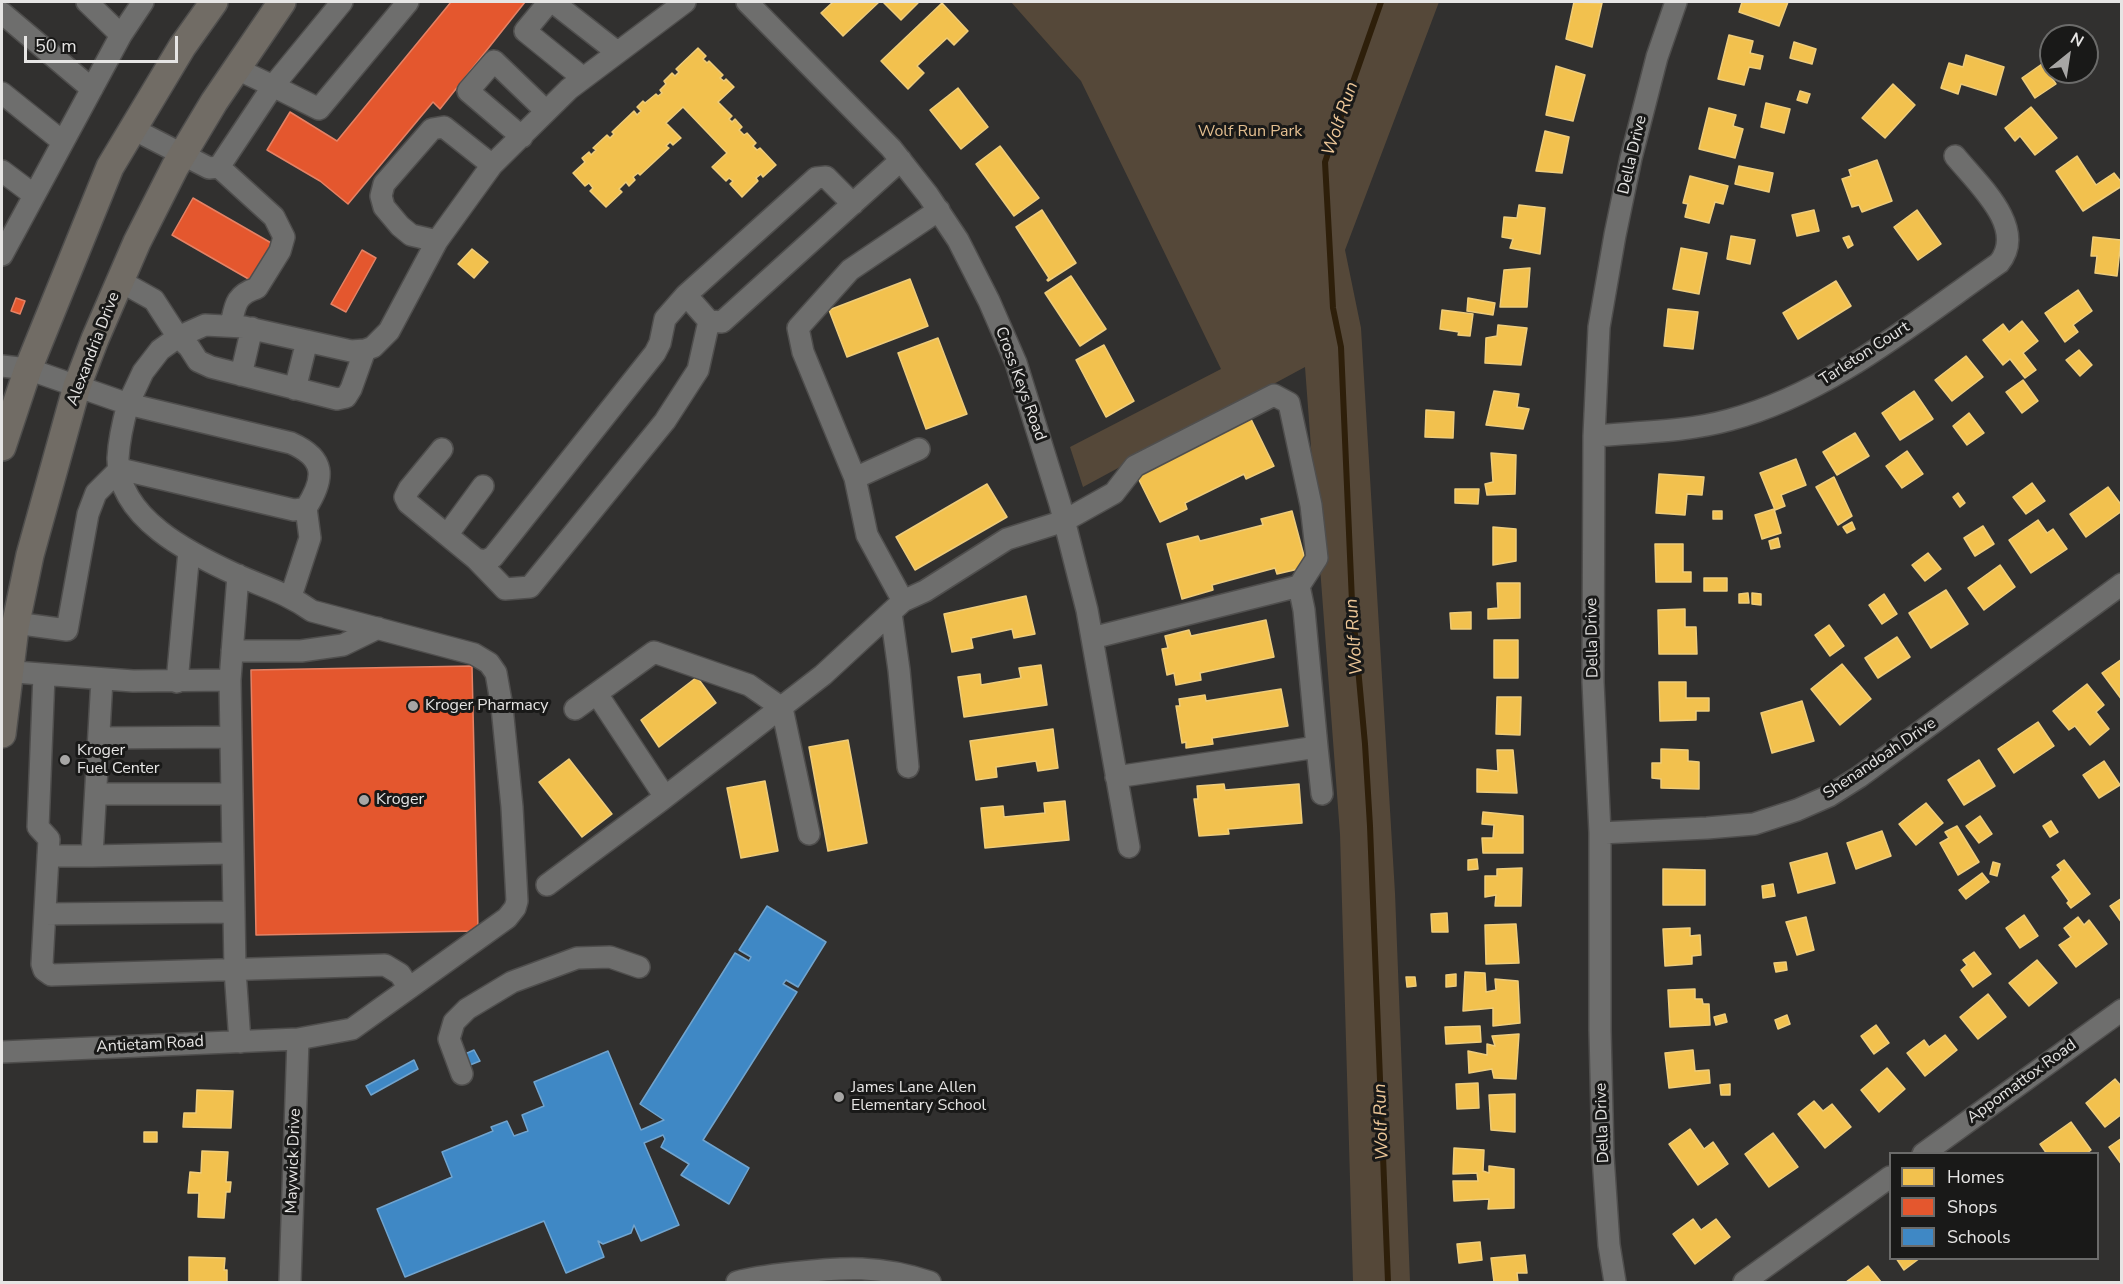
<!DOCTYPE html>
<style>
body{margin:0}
#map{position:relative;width:2123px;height:1284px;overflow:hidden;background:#31302f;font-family:"Nunito Sans",sans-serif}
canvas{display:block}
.frame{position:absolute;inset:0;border:3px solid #e6e5e4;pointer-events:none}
.legend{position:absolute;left:1889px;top:1152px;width:210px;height:108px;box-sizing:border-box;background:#191918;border:2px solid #6b6b6a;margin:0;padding:8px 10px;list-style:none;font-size:18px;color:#e6e5e4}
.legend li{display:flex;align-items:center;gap:12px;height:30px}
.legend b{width:30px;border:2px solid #6b6b6a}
.north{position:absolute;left:2039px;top:24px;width:60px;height:60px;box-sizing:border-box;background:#191918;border:2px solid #6b6b6a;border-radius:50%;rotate:30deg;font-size:16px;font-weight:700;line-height:24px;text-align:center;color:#e6e5e4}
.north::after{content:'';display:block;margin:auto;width:21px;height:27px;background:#a7a6a5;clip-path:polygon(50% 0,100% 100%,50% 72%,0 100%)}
.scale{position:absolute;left:24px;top:36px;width:154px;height:27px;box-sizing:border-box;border:3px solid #e6e5e4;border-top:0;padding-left:8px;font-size:18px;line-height:21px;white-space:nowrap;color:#e6e5e4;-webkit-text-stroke:4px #191918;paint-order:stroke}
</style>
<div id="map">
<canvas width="2123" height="1284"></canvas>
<div class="frame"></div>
<ul class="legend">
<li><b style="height:16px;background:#f2c14e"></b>Homes</li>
<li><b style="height:16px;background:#e4572e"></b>Shops</li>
<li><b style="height:16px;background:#3f88c5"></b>Schools</li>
</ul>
<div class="north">N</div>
<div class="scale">50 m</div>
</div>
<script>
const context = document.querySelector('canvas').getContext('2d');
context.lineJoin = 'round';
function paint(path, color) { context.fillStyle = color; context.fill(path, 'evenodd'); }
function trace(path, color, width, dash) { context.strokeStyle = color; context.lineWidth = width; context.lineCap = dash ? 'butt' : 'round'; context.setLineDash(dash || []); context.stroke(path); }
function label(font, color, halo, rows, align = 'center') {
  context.font = font + ' "Nunito Sans",sans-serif'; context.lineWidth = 6; context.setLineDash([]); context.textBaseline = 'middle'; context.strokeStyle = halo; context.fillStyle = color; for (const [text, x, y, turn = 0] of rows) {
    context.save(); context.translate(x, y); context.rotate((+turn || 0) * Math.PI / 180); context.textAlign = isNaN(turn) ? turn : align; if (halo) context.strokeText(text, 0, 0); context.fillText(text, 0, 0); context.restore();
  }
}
const green = new Path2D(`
 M1011 2H1439L1345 250 1361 328 1395 893 1410 1282H1353L1340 834 1305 367 1083 487 1070 447 1221 369 1081 81Z`);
const homes = new Path2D(`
 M833 2H879L843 36 821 13Z
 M883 2H917L918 3 901 20Z
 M1574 2 1602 3 1592 47 1566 39Z
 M1742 2H1788L1779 26 1739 12Z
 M942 3 968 31 954 45 947 38 917 66 924 73 908 89 881 61Z
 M1729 35 1753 41 1750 53 1763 56 1760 69 1749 67 1744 85 1718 79Z
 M1794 42 1816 49 1812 64 1790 58Z
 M698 48 706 56 703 59 707 63 709 61 723 75 720 78 724 81 726 79 734 87 718 102 732 116 729 119 732 122 735 119 742 127 739 130 744 135 747 133 756 143 753 146 757 150 760 148 776 165 763 177 761 174 756 178 758 181 742 197 730 184 733 181 729 178 726 181 712 167 727 153 683 107 666 123 681 138 673 145 670 142 666 146 669 148 640 175 638 173 633 177 635 180 629 186 626 182 619 189 622 192 606 207 590 191 593 188 589 183 585 186 573 173 585 162 582 158 589 152 591 155 596 150 593 148 607 135 610 138 614 134 612 132 634 111 637 115 641 111 637 107 643 101 645 103 656 94 658 96 662 93 660 90 666 84 664 81 672 73 675 76 679 72 676 69Z
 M1966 55 2004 67 1996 95 1961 84 1958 94 1941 88 1949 63 1963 67Z
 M2042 64 2056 84 2035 98 2022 78Z
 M1556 66 1585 75 1573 121 1546 115Z
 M1893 84 1915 105 1885 138 1862 118Z
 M958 88 988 127 961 149 930 110Z
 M1800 91 1810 94 1807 103 1797 100Z
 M1766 103 1790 109 1784 133 1761 127Z
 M2031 107 2057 138 2035 155 2020 136 2015 141 2005 128Z
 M1709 108 1736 115 1733 126 1743 129 1735 158 1699 149Z
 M1545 131 1569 137 1562 173 1536 171Z
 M1000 146 1039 198 1014 216 976 164Z
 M2077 156 2096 185 2114 173 2122 183V186L2083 211 2056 171Z
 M1877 160 1892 201 1862 212 1859 205 1852 207 1842 179 1851 176 1849 170Z
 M1739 166 1773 173 1769 192 1735 184Z
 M1690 176 1728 186 1723 204 1715 202 1709 223 1685 217 1688 204 1683 203Z
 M1519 205 1545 208 1540 254 1510 248 1513 239 1502 237 1504 217 1517 218Z
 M1042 210 1076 263 1048 281 1047 280 1049 278 1016 227Z
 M1814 210 1819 231 1797 236 1792 215Z
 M1917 210 1941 244 1918 260 1894 227Z
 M1731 236 1755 240 1750 264 1727 259Z
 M1849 236 1853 245 1848 248 1843 238Z
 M2093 237 2121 240 2117 276 2095 273 2097 256H2091Z
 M1681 248 1707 253 1699 294 1673 289Z
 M472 249 488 262 474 278 458 264Z
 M1530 268 1527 307H1500L1504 270Z
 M1071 276 1106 329 1080 346 1045 293Z
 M910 279 928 326 847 357 829 310Z
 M1836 281 1851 306 1798 339 1783 313Z
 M2078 290 2092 311 2073 325 2078 332 2065 342 2045 313Z
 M1468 298 1495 303 1493 315 1467 311Z
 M1668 309 1698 312 1693 349 1664 346Z
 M1442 310 1473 314 1470 336 1458 335 1459 332 1440 329Z
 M2022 321 2038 341 2023 353 2036 370 2025 378 2010 359 2003 365 1983 340 2003 324 2009 332Z
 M1498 325 1527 328 1521 365 1485 363 1486 338 1497 336Z
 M938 338 967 414 926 429 898 353Z
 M1104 345 1134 401 1106 417 1076 360Z
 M2079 350 2092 365 2080 376 2066 360Z
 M1966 356 1983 377 1952 401 1935 380Z
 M2023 380 2038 401 2022 413 2006 392Z
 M1494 391 1519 394 1517 407 1529 409 1523 429 1486 425Z
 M1914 391 1933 419 1900 440 1882 413Z
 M1426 410 1454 412 1453 438 1425 437Z
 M1969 413 1984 433 1967 445 1953 426Z
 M1249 415 1274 466 1246 479 1244 474 1185 503 1187 509 1160 522 1134 470 1167 461 1223 433 1221 429Z
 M1855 433 1869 456 1837 475 1823 452Z
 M1907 451 1923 474 1902 488 1886 466Z
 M1491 453 1516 455 1515 494 1487 495 1485 484 1493 482Z
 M1796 459 1806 485 1781 495 1785 506 1775 510 1760 473Z
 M1659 474 1704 477 1702 495 1687 494 1685 515 1656 513Z
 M1834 477 1852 516 1838 525 1816 487Z
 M2032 483 2045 501 2026 514 2013 497Z
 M987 484 1007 517 915 570 896 537Z
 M2108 487 2122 506V511L2086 537 2070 514Z
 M1455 489H1479L1478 504 1455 503Z
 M1958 493 1965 503 1960 507 1953 497Z
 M1774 509 1781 533 1762 539 1755 515Z
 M1292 511 1307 567 1277 574 1275 568 1212 585 1213 590 1182 599 1167 544 1198 536 1200 541 1263 525 1261 519Z
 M1713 511H1722V519H1713Z
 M2038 520 2047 533 2053 529 2067 549 2031 573 2009 540Z
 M1852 522 1855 529 1847 533 1843 527Z
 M1983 526 1994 544 1975 556 1964 538Z
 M1493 527 1516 529V561L1493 565Z
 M1778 538 1780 547 1771 549 1769 541Z
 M1655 544H1683V572H1691V582H1656Z
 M1928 553 1941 569 1925 581 1912 565Z
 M2000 565 2015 587 1984 610 1968 588Z
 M1704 578H1727V591H1704Z
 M1497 583H1520V618L1488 619V609L1498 608Z
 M1946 590 1968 624 1931 648 1909 613Z
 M1748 593 1749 603H1739V594Z
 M1752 593 1761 594V605L1752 604Z
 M1884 594 1897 614 1882 624 1869 605Z
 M1026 596 1035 634 1014 638 1012 629 971 638 973 648 952 652 944 614Z
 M1685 609V627H1696L1697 654H1659L1658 610Z
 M1471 612V629H1451L1450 613Z
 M1266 620 1274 657 1200 673 1201 680 1176 685 1174 673 1167 675 1162 649 1168 648 1165 636 1189 630 1191 636Z
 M1829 625 1844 646 1830 656 1815 635Z
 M1897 637 1910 657 1878 678 1865 658Z
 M1494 640H1518V678H1494Z
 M2122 659V700L2102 673Z
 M1842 664 1871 699 1840 725 1811 689Z
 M1041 665 1047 705 964 717 958 677 980 674 981 685 1021 678 1019 668Z
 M697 677 716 703 659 747 641 720Z
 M1659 682H1686V698H1709V711H1696V720L1660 721Z
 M2087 684 2104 705 2096 712 2109 729 2090 745 2075 726 2069 730 2053 711Z
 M1281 689 1288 726 1212 738 1213 744 1186 748V742L1182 743 1176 706H1180L1179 699 1205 695 1206 701Z
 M1497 697H1521L1520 735 1496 734Z
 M1802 701 1814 741 1772 753 1761 713Z
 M2038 722 2054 746 2014 773 1998 749Z
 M1053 729 1058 768 1038 771 1036 761 996 767 997 777 976 780 970 741Z
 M848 740 867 843 828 851 809 747Z
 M1661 749 1688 750V761L1699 762V789L1661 788V779L1652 778V763H1661Z
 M1497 750H1513L1517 793 1477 792V769L1498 771Z
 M569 759 612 814 582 837 539 782Z
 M1979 760 1995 786 1964 805 1948 780Z
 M2104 761 2120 785 2099 798 2083 775Z
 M765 781 778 851 741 858 727 788Z
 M1224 784 1225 790 1299 784 1302 823 1228 829 1229 834 1199 836 1194 799H1198L1197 786Z
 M1065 801 1069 840 985 848 981 808 1003 806 1004 817 1045 813 1044 803Z
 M1926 803 1943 823 1916 845 1899 824Z
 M1483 812 1523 816V853H1483L1482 838H1493L1494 825 1482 824Z
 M1980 816 1992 834 1979 843 1966 826Z
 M2051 821 2058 832 2050 837 2043 826Z
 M1957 826 1979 862 1958 875 1940 843 1949 838 1945 832Z
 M1882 831 1891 856 1856 869 1847 843Z
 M1827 853 1835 883 1798 893 1790 863Z
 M1477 859 1478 869 1468 870V860Z
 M2064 860 2090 894 2071 908 2067 903 2069 901 2052 877 2061 870 2057 865Z
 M1993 862 2000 864 1997 876 1990 874Z
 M1522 868 1521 906H1495L1496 895 1485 897V876H1497V869Z
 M1663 869 1705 870V905H1663Z
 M1982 873 1989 882 1966 899 1959 890Z
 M1773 884 1775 896 1763 898 1762 886Z
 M2122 898V923L2110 906Z
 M1447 913 1448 932H1432L1431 914Z
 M2024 915 2038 936 2020 948 2006 928Z
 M1806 917 1814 950 1797 955 1786 922Z
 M2078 917 2084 925 2089 920 2107 944 2076 967 2059 945 2071 937 2064 928Z
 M1516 924 1519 963 1486 964 1485 925Z
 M1690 928V936L1700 935 1701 955 1692 956V964L1665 966 1663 929Z
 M1974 952 1991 974 1973 987 1961 970 1967 965 1963 960Z
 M2037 960 2057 983 2029 1006 2009 983Z
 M1786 962 1787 970 1776 972 1774 963Z
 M1465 972 1485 973 1486 992 1496 990 1495 979 1518 981 1520 1023 1493 1026V1008L1463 1011Z
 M1456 974V986L1446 987V975Z
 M1406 977H1415L1416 986 1407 987Z
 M1695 989V999H1702L1703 1004H1709L1710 1025 1670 1027 1668 990Z
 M1988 994 2006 1017 1978 1039 1960 1017Z
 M1725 1014 1727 1022 1716 1025 1714 1017Z
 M1787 1015 1790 1024 1778 1029 1775 1020Z
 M1876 1025 1889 1043 1874 1054 1861 1036Z
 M1480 1026 1481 1042 1446 1044 1445 1027Z
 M1519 1034 1516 1079 1494 1078 1492 1069 1469 1073 1468 1051 1487 1055V1044L1495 1046 1492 1036Z
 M1945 1035 1957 1050 1925 1076 1907 1053 1924 1040 1929 1047Z
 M1693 1050 1695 1071 1709 1070 1710 1083 1669 1088 1665 1053Z
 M1887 1068 1905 1089 1879 1112 1861 1090Z
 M2115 1079 2122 1087V1114L2105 1127 2086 1103Z
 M1478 1083 1479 1108 1457 1109 1456 1084Z
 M1730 1084V1095H1721L1720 1085Z
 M197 1090 233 1091 231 1128 183 1127 184 1113H196Z
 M1515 1094V1132L1491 1130 1489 1095Z
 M1814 1101 1823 1111 1832 1104 1851 1127 1825 1148 1798 1114Z
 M2071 1122 2091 1150 2086 1154H2047L2040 1144Z
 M1690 1129 1704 1149 1713 1142 1728 1164 1698 1185 1669 1144Z
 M144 1132H157V1142H144Z
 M1773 1133 1798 1167 1769 1187 1745 1154Z
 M2122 1138V1165L2109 1147Z
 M1454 1148 1484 1150 1483 1171 1489 1173V1166L1514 1169V1208L1488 1209 1489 1199 1454 1201 1453 1181H1478L1477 1173 1453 1174Z
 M202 1151 228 1152 226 1182H231L230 1192H226L224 1218 198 1217 199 1193H188L190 1172 201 1173Z
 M1693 1219 1701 1230 1716 1219 1730 1237 1695 1264 1673 1234Z
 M1480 1242 1482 1260 1459 1263 1457 1244Z
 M1525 1255 1527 1273H1517L1518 1282H1494L1491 1258Z
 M189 1257 225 1258 224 1270H227V1282H189Z
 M1896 1258H1920L1904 1270Z
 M1868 1266 1881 1282H1846Z`);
const shops = new Path2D(`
 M451 2H525L440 109 433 102 348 204 320 181 267 150 290 112 337 141Z
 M193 198 273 244 252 281 172 235Z
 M362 250 376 258 346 312 331 304Z
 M16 298 25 301 20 314 11 311Z
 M472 666 478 931 256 935 251 670Z`);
const schools = new Path2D(`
 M767 906 826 942 798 987 786 980 783 984 797 992 703 1140 749 1168 729 1204 681 1175 689 1164 661 1147 665 1139 663 1135 644 1143 679 1225 641 1241 634 1225 631 1233 603 1244 598 1241 604 1257 566 1273 544 1221 405 1277 377 1209 452 1177 442 1152 493 1131 491 1127 507 1121 514 1136 528 1131 522 1115 544 1106 534 1082 608 1051 641 1130 664 1120 640 1104 735 953 749 961 751 957 739 950Z
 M474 1050 480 1061 470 1065 465 1054Z
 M414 1060 418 1069 371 1095 366 1086Z`);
const stream = new Path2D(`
 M1381 2 1325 162 1333 308 1341 347 1352 602 1365 744 1370 826 1388 1282`);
const minor = new Path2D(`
 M87 2 121 35
 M549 2 525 31 583 78
 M553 2 617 52
 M747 2 891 148 928 195 958 240 989 301 1016 363 1060 504 1087 610 1129 847
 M2 13 92 89
 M237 69 273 86 342 2
 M2 93 63 142
 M133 129 209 168 219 167 273 86 319 109 408 2
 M522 137 468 91 494 61 546 111
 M219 167 274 217 284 237 280 251 257 288C235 295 235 306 231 325
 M2 171 34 195
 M939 210 850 270 798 328 803 352 855 478 867 535 903 601 925 591 1007 539 1064 521 1114 493 1135 466 1274 395 1289 403 1311 505 1317 558 1299 586 1092 638
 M437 241 411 235 400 226 384 207 381 196 384 184 432 129 444 127 492 165
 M2 255 121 35 143 2
 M120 281 154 300 178 337 189 347 198 361 211 367 337 399 346 397 351 389 365 350
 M686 295 816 178 826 177 853 204
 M2 366 28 369 128 404 143 372 160 350 178 337 205 325 244 327 351 351 365 350 373 347 389 331 437 241 492 165 569 89 685 2
 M241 375 252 328
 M295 389 307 341
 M1594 436C1639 432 1686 432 1729 420 1829 394 1916 321 1999 263 2028 228 1977 183 1955 156
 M442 449 409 489 405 497 408 503 476 559 485 561 493 557 655 353 660 343 665 319 686 295 709 321 722 322 901 160
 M855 478 919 449
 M447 535 483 486
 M476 559 505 589 530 587 665 421 698 370 709 321
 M238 575 230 680 235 970 240 1042
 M1299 586 1304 610 1317 747
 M891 613 899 670 908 767
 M15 623 67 630 88 514 96 493 120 469 294 510 306 508
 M232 651H301L343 645 378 628
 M2 671 133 681 230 680
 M44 675 38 827 49 839 42 964 44 970 51 975 385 965 400 974 409 988
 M102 679 92 856 233 853
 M177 682 189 551
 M597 694 665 797
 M575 709 654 652 749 685 782 708 809 834
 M99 738 231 737
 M1116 777 1317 747 1322 794
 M96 794H232
 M1600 833 1707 828 1754 824 1797 810 1829 796 1859 777 2122 584
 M48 856H92
 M547 885 660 801 823 675 903 601
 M45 914 234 912
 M2 1052 298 1039 352 1029 507 918 515 908 517 901 512 807 502 707 496 673 489 663 474 654 312 611C287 593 264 587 237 575 191 554 117 518 118 458 119 439 123 422 128 404L291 443C325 458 326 477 306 508L310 538 291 596
 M462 1074 449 1039 454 1022 467 1009 512 982 577 958 610 957 639 967
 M1923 1154 2122 1010
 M290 1282 298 1039
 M737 1282C755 1277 774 1275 792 1273 844 1267 880 1265 930 1282
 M1615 1282 1609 1245 1603 1156 1600 1030V833L1593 682 1594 436 1599 327 1615 235 1631 158 1657 57 1676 2
 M1744 1282 1890 1177`);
const major = new Path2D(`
 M2 447 28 369 110 167 182 47 214 2
 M2 734 15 627 30 555 77 386 95 339 137 242 175 167 214 102 282 2`);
const markers = [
 [413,706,6,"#a7a6a5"],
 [65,760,6,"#a7a6a5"],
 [364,800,6,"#a7a6a5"],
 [839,1097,6,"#a7a6a5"]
];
const parkNames = [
 ["Wolf Run Park",1250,132]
];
const streetNames = [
 ["Della Drive",1633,155,-77],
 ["Alexandria Drive",94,349,-69],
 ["Tarleton Court",1865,354,-33],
 ["Cross Keys Road",1020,384,70],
 ["Della Drive",1593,638,-91],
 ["Shenandoah Drive",1880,759,-34],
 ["Antietam Road",150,1045,-3],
 ["Appomattox Road",2022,1082,-36],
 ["Della Drive",1603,1123,-92],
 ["Maywick Drive",294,1161,-88]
];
const poiNames = [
 ["Kroger Pharmacy",425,706],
 ["Kroger",77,751],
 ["Fuel Center",77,769],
 ["Kroger",376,800],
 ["James Lane Allen",851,1088],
 ["Elementary School",851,1106]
];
const waterNames = [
 ["Wolf Run",1341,119,-71],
 ["Wolf Run",1355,637,-94],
 ["Wolf Run",1382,1122,-92]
];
paint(green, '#554839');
paint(homes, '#f2c14e');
trace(homes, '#eecc7b', 1.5);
paint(shops, '#e4572e');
trace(shops, '#e58265', 1.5);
paint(schools, '#3f88c5');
trace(schools, '#71a4ce', 1.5);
trace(stream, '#2e1f0a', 6);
trace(minor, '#4f4e4d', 24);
trace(major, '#4f4e4d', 30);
trace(minor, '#6e6e6d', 21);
trace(major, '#716c65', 27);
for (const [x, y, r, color] of markers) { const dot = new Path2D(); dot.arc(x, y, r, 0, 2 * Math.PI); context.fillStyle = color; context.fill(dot); trace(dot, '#191918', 2); }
label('16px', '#e3be8f', '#191918', parkNames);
label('16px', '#e6e5e4', '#191918', streetNames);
label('16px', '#e6e5e4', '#191918', poiNames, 'left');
label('italic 18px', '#edc798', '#191918', waterNames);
</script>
